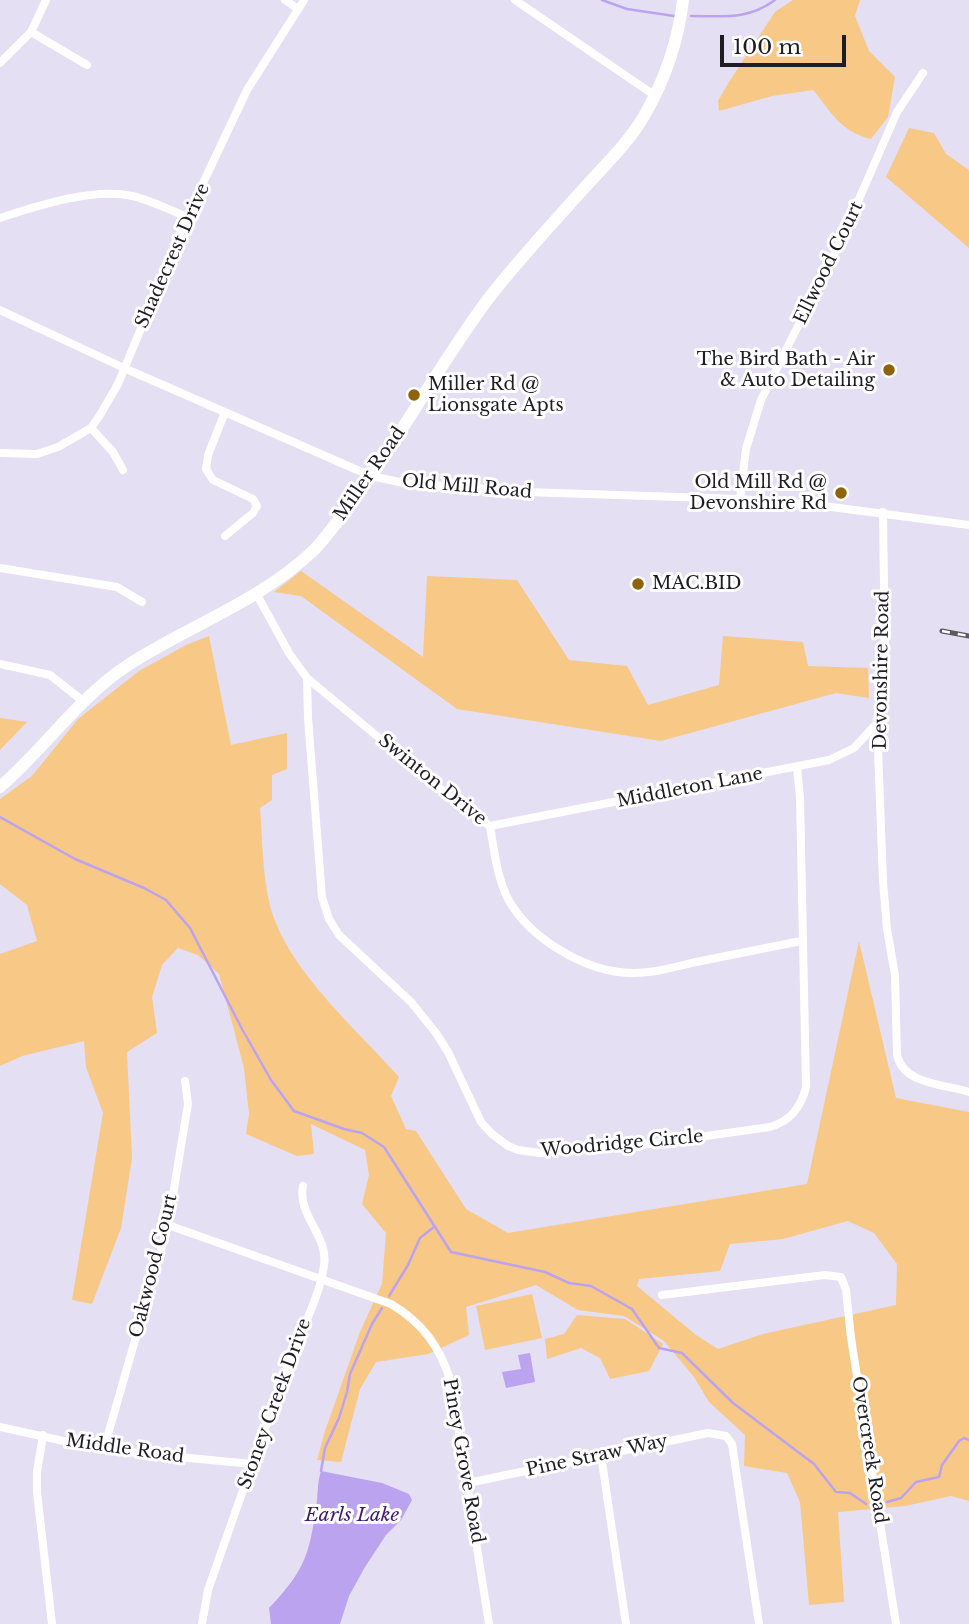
<!DOCTYPE html>
<style>
body{margin:0}
#map{position:relative;width:969px;height:1624px;overflow:hidden;background:#e4dff3;font-family:"Libre Baskerville",serif}
canvas{display:block}
.scale{position:absolute;left:720px;top:35px;width:126px;height:32px;box-sizing:border-box;border:4px solid #1f1d24;border-top:0;padding-left:9px;font-size:21px;line-height:24px;white-space:nowrap;color:#1f1d24;-webkit-text-stroke:5px #fff;paint-order:stroke}
</style>
<div id="map">
<canvas width="969" height="1624"></canvas>
<div class="scale">100 m</div>
</div>
<script>
const context = document.querySelector('canvas').getContext('2d');
context.lineJoin = 'round';
function paint(path, color) { context.fillStyle = color; context.fill(path, 'evenodd'); }
function trace(path, color, width, dash) { context.strokeStyle = color; context.lineWidth = width; context.lineCap = dash ? 'butt' : 'round'; context.setLineDash(dash || []); context.stroke(path); }
function label(font, color, halo, rows, align = 'center') {
  context.font = font + ' "Libre Baskerville",serif'; context.lineWidth = 6; context.setLineDash([]); context.textBaseline = 'middle'; context.strokeStyle = halo; context.fillStyle = color; for (const [text, x, y, turn = 0] of rows) {
    context.save(); context.translate(x, y); context.rotate((+turn || 0) * Math.PI / 180); context.textAlign = isNaN(turn) ? turn : align; if (halo) context.strokeText(text, 0, 0); context.fillText(text, 0, 0); context.restore();
  }
}
const green = new Path2D(`
 M793 0H860L855 16 869 51 895 77 888 117 871 139C841 132 831 112 813 90L772 96 719 111 718 101 729 82 775 12Z
 M909 128 934 133 946 154 969 170V248L886 177Z
 M301 571 423 657 427 576 517 580 569 660 627 666 648 705 719 685 723 636 803 642 808 666 868 668 869 698 836 693 661 741 457 709 301 596 274 592Z
 M209 636 231 745 287 733V769L272 775V800L260 808C263 845 262 887 275 921 298 979 357 1030 399 1077L391 1096 406 1129 416 1131 466 1209 508 1233 807 1184 859 941 896 1098 969 1112V1501L951 1496 905 1506 838 1512 844 1602 809 1605 800 1502 787 1473 744 1466 745 1435 709 1402 694 1377 664 1341 624 1316 578 1310 536 1285 466 1307 469 1335 428 1354 376 1362 360 1389 341 1462 317 1460 325 1431 360 1332 382 1284 386 1233 362 1204 369 1175 365 1150 311 1124 314 1154 297 1156 246 1134 249 1114 244 1068 219 974 198 955 178 948 162 965 152 997 157 1033 127 1052 132 1158 121 1228 92 1304 72 1300 103 1113 86 1067 84 1041 22 1056 0 1066V954L37 941 27 905 0 884V799L32 776 78 719 139 671 186 645ZM848 1221 874 1233 897 1264 896 1305 763 1334 718 1349 696 1335 637 1286 639 1279 720 1271 730 1244 783 1239Z
 M0 718 27 722 0 750Z
 M532 1294 542 1338 485 1350 476 1306Z
 M577 1315 625 1319 663 1344 649 1371 610 1379 600 1358 581 1348 547 1359 545 1339 564 1334Z`);
const water = new Path2D(`
 M530 1353 535 1382 506 1388 502 1372 521 1369 518 1355Z
 M321 1471 382 1483 409 1494 412 1500 401 1520 386 1535 365 1567 349 1596 340 1624H271L269 1608C303 1572 309 1557 316 1508 318 1495 317 1483 321 1471Z`);
const stream = new Path2D(`
 M602 0 627 9 674 16
 M691 16C724 16 748 20 775 0
 M0 817 75 859 144 888 166 900 190 928 242 1029 271 1080 294 1111 344 1129 362 1133 384 1147 451 1252 545 1272 569 1283 591 1286 632 1309 659 1348 682 1353 733 1403 814 1464 836 1492 850 1493 866 1504
 M389 1296 408 1265 420 1238 435 1226
 M321 1471 325 1448 339 1418 347 1392 350 1374 372 1324 382 1308
 M887 1502 901 1498 916 1482 939 1477 942 1465 959 1441 964 1438 969 1440`);
const street = new Path2D(`
 M285 0 298 9
 M515 0 654 95
 M31 32 87 65
 M0 63 31 32 46 0
 M0 218C36 206 95 187 132 196 151 200 169 210 187 217
 M0 310 124 368 371 476 404 483 526 492 740 499 816 505 969 525
 M225 412 208 455 206 469 213 480 253 499 257 506 253 513 225 536
 M91 428 113 452 123 470
 M0 453 37 454 58 447 91 428 100 415 118 384 187 217 247 90 304 0
 M740 499 746 449 761 400 842 238 897 112 923 73
 M883 512 885 659 877 723 883 881 887 929 895 975 897 1055C904 1085 944 1084 969 1092
 M0 568 117 587 142 602
 M256 593 289 653 307 678 460 805 490 826C494 850 497 877 508 899 530 939 587 973 633 973 654 973 676 967 696 962 731 955 766 948 801 941
 M0 664 50 675 83 701
 M307 678 308 718 322 897 329 919 339 935 411 1002 436 1033 448 1052 481 1122 492 1134 508 1146 518 1150 540 1153 642 1145 770 1127C790 1121 801 1108 806 1087L800 797 797 768
 M490 826 829 760 854 748 877 723
 M168 1225 391 1304C423 1323 440 1347 451 1382L489 1624
 M662 1295 825 1275 841 1277 846 1290 851 1338 896 1624
 M0 1427 86 1446 127 1452 252 1464
 M43 1435 37 1472V1492L52 1624
 M107 1448 109 1431 168 1225 188 1104 185 1081
 M601 1455 626 1624
 M468 1483 708 1433 726 1436 732 1444 759 1624
 M202 1624 208 1590C234 1516 260 1441 287 1367 299 1334 319 1300 324 1266 329 1235 297 1216 303 1186`);
const secondary = new Path2D(`
 M0 787C45 748 78 698 128 665 188 626 261 601 314 550 331 532 345 511 360 491 405 429 442 361 488 299 519 259 553 223 586 186 606 164 629 142 644 116 665 80 678 42 683 0`);
const rail = new Path2D(`
 M942 631 969 636`);
const markers = [
 [889,370,7,"#90620b"],
 [414,395,7,"#90620b"],
 [841,493,7,"#90620b"],
 [638,584,7,"#90620b"]
];
const streetNames = [
 ["Shadecrest Drive",173,256,-66],
 ["Ellwood Court",829,263,-64],
 ["Miller Road",370,474,-55],
 ["Old Mill Road",467,487,5],
 ["Devonshire Road",882,670,-89],
 ["Swinton Drive",432,780,39],
 ["Middleton Lane",690,788,-11],
 ["Woodridge Circle",622,1144,-5],
 ["Oakwood Court",154,1266,-76],
 ["Stoney Creek Drive",275,1404,-70],
 ["Middle Road",125,1449,8],
 ["Overcreek Road",869,1450,81],
 ["Pine Straw Way",597,1456,-12],
 ["Piney Grove Road",463,1461,80]
];
const poiNames = [
 ["The Bird Bath - Air",875,360],
 ["& Auto Detailing",875,381],
 ["Miller Rd @",428,385,"left"],
 ["Lionsgate Apts",428,406,"left"],
 ["Old Mill Rd @",827,483],
 ["Devonshire Rd",827,504],
 ["MAC.BID",652,584,"left"]
];
const waterNames = [
 ["Earls Lake",352,1516]
];
paint(green, '#f7c886');
paint(water, '#bca3f0');
trace(stream, '#bca3f0', 2.5);
trace(street, '#fff', 8);
trace(secondary, '#fff', 12);
trace(rail, '#5c5964', 5);
trace(rail, '#fff', 2.5, [8]);
for (const [x, y, r, color] of markers) { const dot = new Path2D(); dot.arc(x, y, r, 0, 2 * Math.PI); context.fillStyle = color; context.fill(dot); trace(dot, '#fff', 2.5); }
label('18px', '#1f1d24', '#fff', streetNames);
label('18px', '#1f1d24', '#fff', poiNames, 'right');
label('italic 19px', '#3f1870', '#fff', waterNames);
</script>
